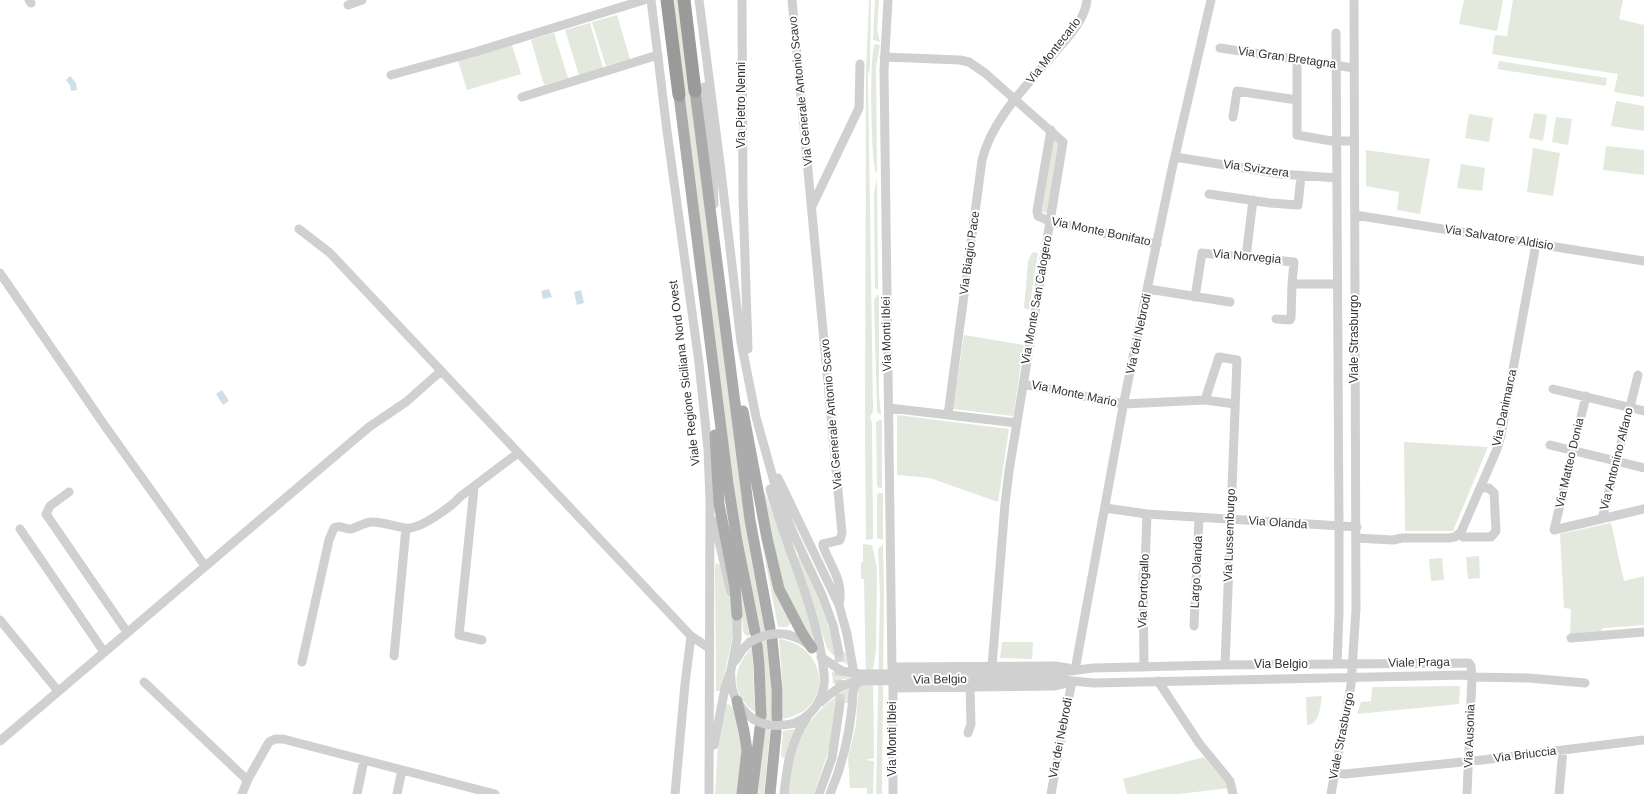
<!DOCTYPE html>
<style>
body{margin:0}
canvas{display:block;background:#fff}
</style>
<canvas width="1644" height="794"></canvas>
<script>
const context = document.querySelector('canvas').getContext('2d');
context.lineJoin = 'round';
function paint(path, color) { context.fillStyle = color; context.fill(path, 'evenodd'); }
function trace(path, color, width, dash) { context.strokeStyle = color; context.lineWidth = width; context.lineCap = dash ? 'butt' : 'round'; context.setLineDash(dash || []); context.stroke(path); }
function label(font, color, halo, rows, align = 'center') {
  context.font = font + ' Arial,sans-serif'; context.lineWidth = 4; context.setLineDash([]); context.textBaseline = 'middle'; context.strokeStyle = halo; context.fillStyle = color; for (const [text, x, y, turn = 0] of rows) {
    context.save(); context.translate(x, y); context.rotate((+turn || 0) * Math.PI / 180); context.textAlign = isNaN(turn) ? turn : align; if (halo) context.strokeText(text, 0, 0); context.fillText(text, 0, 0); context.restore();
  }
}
const green = new Path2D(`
 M671 0H678L743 507 766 628 771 684 772 711 764 794H758L764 733 761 642 734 492Z
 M869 0H871L870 67 868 75 873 411 870 417 872 423 873 539 866 540 865 433 866 71Z
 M875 0H879L877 30 880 42 873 40Z
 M1464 0H1503L1497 31 1459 24Z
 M1513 0H1623L1619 19 1644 25V97L1614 92 1618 74 1492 54 1495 35 1507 36Z
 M617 15 630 59 606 66 592 22Z
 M590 23 603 68 579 75 565 30Z
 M554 33 568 78 544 85 531 40Z
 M875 44 880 45 876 67 877 172H876C871 160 869 51 875 44Z
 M512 45 521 74 467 90 458 61Z
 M1499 61 1607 78 1606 86 1497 69Z
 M1616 101 1644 106V131L1611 126Z
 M1534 113 1547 115 1543 141 1529 138Z
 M1469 114 1493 118 1489 142 1465 138Z
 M1556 117 1572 119 1568 145 1552 142Z
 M1053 138 1059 143 1049 214 1040 211Z
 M1606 146 1644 150V175L1603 170Z
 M1533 148 1560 153 1553 196 1527 192Z
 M1366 150 1430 159 1420 214 1397 210 1399 192 1366 186Z
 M1461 164 1485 168 1482 191 1457 188Z
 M877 177 878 290 875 288 874 194Z
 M1033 252 1038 253 1029 310 1024 308 1028 262 1030 256Z
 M879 294V394L881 415 877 412 874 299Z
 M964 335 1024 345 1013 416 953 409Z
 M897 415 1009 429 998 502 930 478 897 475Z
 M880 420H882V488H879L877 486 876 422Z
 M1404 442 1488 447 1453 531H1405Z
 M754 492 790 620V624L787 627H778L757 517Z
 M765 493 798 581 815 638 810 636 807 632 782 585 763 494Z
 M879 493H883V540L877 538V495Z
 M1611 523 1624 581 1644 576V625L1603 628 1601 631 1570 634 1571 609 1564 608 1560 534Z
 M863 544 872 545 877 568 876 650 873 669 874 758 865 760 874 761 873 794H867V788H850L848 758 856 725 858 690 859 685 866 684 864 579H861V562H863Z
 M883 544 884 591 882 794H876L880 594 878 549Z
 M797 556H799C816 591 827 616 835 654L845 652 848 665 833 655 827 648Z
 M1479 556 1480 578 1468 579 1466 557Z
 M1442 558 1444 580 1431 581 1429 559Z
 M717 563 720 565 733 607V634L721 691H716L715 565Z
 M740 583 750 635 748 636 745 635 743 631Z
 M779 639C829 646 835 710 783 719V692Z
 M1002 642H1033L1032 659 1000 658Z
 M752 648 755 712C731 695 731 668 752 648Z
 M833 671 851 678 843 679 833 684 832 672Z
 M1458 686 1460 687 1459 704 1357 714 1361 702 1371 701 1372 687Z
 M849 688 848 703H837L830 746 814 794H788C789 783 789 770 792 760 800 729 821 704 849 688Z
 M1322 696C1320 707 1320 724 1307 725L1306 697Z
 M729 704 734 709 743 747 738 794H715L718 745 726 705Z
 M795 729 788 746 785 758 781 757 783 731Z
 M1204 757 1227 784 1229 788 1179 794H1127L1123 779Z`);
const water = new Path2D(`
 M70 76 76 83 77 90 71 91 70 85 66 80Z
 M549 289 552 297 543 299 541 291Z
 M581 290 584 303 577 305 574 292Z
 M222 390 229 401 223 405 216 394Z`);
const minorTunnel = new Path2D(`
 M839 653 840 704`);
const minor = new Path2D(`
 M29 0 31 3
 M651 0 667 131 699 363 708 449 710 500 709 794
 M699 0 720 163 741 342 756 417 778 496 794 535 822 595 833 625 839 653
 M742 0 743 197 748 349
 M792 0 842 533 840 540 823 544V546C831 568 844 580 839 605
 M888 0 884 70 892 669
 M348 5 362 0
 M1336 33 1339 526V613L1337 664
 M1220 48 1354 68
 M884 57 960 60 969 62 985 73 1063 142 1009 471 1005 504 992 666
 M1297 60V135L1332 141H1354
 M391 75 475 52 644 0
 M704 87 713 175 714 204
 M522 97 658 55
 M1233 117 1237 91 1297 100
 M1051 130 1037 211 1038 216 1051 222 1157 244
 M1175 157 1281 174 1337 178
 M1209 194 1270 203 1298 205 1301 176
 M813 204 859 108 860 64
 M1355 215 1644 261
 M299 229 330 253 691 636 709 648
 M1246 257 1253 200
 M0 273 105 426 205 566
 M1148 289 1230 302
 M1195 297 1202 253 1294 262 1292 284H1337
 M1276 319 1290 320 1291 318 1292 284
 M1023 384 1124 404 1205 400 1219 357 1237 360 1225 665
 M1553 389 1644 411
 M1586 396 1554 530 1644 509
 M1205 400 1235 404
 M889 408 1017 423
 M948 415 982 160C993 116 1030 83 1058 49 1070 35 1085 19 1087 0
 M1550 445 1644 468
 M778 478 839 605 847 634 853 668 854 672 858 674
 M474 488 459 635 482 640
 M770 489C787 551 817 608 824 673
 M69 492 50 506 46 514 127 632
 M1105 508 1147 514 1357 527
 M1602 519 1638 375
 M714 521 731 592
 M20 529 104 652
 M1461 532 1463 537H1491L1496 531 1494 493 1489 488H1482L1479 490
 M1356 538 1393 540 1402 538H1449L1455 537 1461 532 1497 449 1501 435 1536 244
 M0 620 58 691
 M1194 626 1199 518
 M789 635 800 639 809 645
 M1571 638 1644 632
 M394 656 406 528
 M821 657 842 671 858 674
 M735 661 742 650 750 642
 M302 662 329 540 334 528C340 524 345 530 351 529 358 527 365 522 372 522 384 522 395 527 406 528 420 530 452 506 461 496L518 453
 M892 667 1055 666 1068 668
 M1144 667 1143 574 1145 568 1147 514
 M1075 670 1125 396 1172 169 1211 0
 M1054 673 1093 668 1218 665 1469 663 1471 666 1472 677 1467 794
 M731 675C730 693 739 708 753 719
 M1054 679 1093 683 1466 675 1472 677 1529 678 1585 683
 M1158 681 1199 743 1230 781 1233 794
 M144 682 244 777 248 779
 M893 685V794
 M893 688 1054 686 1067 683
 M821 702C832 692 843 683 859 681
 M795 723C818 713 828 691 823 667
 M968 733 971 724 970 687
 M0 741 369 427 406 402 441 371
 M714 745 725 688 731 670 737 639V615L736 608
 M1335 773 1345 774 1482 760 1644 740
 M242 794 248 779 269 742 275 739H283L495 794
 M357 794 364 760
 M397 794 402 770
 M675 794 685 684 691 636
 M784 794C787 766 790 742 807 718
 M819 794 832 758 840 704
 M830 794C842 766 849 737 852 707 853 698 851 687 859 681
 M1051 794 1072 681
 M1331 794 1351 685 1356 609 1354 0
 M1559 794 1563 750`);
const major = new Path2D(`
 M695 91 750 520 770 628
 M679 95 728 484 737 541 755 632
 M743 411 767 538 779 589 802 633 812 648
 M715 435 719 504 735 587 737 615
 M772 639 777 690V719
 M757 645 759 665 761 716
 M737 701 744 731 747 750 742 794
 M752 794 760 728
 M770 794 776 732`);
const highway = new Path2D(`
 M667 0 679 95
 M684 0 695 91`);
const minorBridge = new Path2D(`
 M750 642C762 635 775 632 789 635
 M858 674 1054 673
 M859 681 1054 679
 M753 719C766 727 780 727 795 723`);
const streetNames = [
 ["Via Montecarlo",1054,51,-52],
 ["Via Gran Bretagna",1287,58,8],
 ["Via Generale Antonio Scavo",801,91,-96],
 ["Via Pietro Nenni",742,105,-90],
 ["Via Svizzera",1256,169,8],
 ["Via Monte Bonifato",1101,232,12],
 ["Via Salvatore Aldisio",1499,238,9],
 ["Via Biagio Pace",970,253,-82],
 ["Via Norvegia",1247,257,5],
 ["Via Monte San Calogero",1037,300,-80],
 ["Via Monti Iblei",887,334,-91],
 ["Via dei Nebrodi",1139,334,-78],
 ["Viale Strasburgo",1355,339,-90],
 ["Viale Regione Siciliana Nord Ovest",685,373,-97],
 ["Via Monte Mario",1074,394,12],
 ["Via Danimarca",1505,408,-78],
 ["Via Generale Antonio Scavo",832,414,-95],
 ["Via Antonino Alfano",1617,459,-76],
 ["Via Matteo Donia",1570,463,-77],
 ["Via Olanda",1278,523,4],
 ["Via Lussemburgo",1230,535,-88],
 ["Largo Olanda",1197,572,-87],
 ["Via Portogallo",1144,591,-88],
 ["Viale Praga",1419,663,-1],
 ["Via Belgio",1281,665],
 ["Via Belgio",940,680,-1],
 ["Viale Strasburgo",1342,736,-79],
 ["Via Ausonia",1470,736,-88],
 ["Via dei Nebrodi",1061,738,-79],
 ["Via Monti Iblei",893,739,-90],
 ["Via Briuccia",1525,755,-7]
];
paint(green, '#e3e9dd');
paint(water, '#cedfe9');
trace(minorTunnel, '#d6d6d6', 9, [9, 4.5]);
trace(minor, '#d0d0d0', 9);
trace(major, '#ababab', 11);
trace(highway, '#9a9a9a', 13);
trace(minorBridge, '#d0d0d0', 9);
label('12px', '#333', '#fff', streetNames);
</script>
